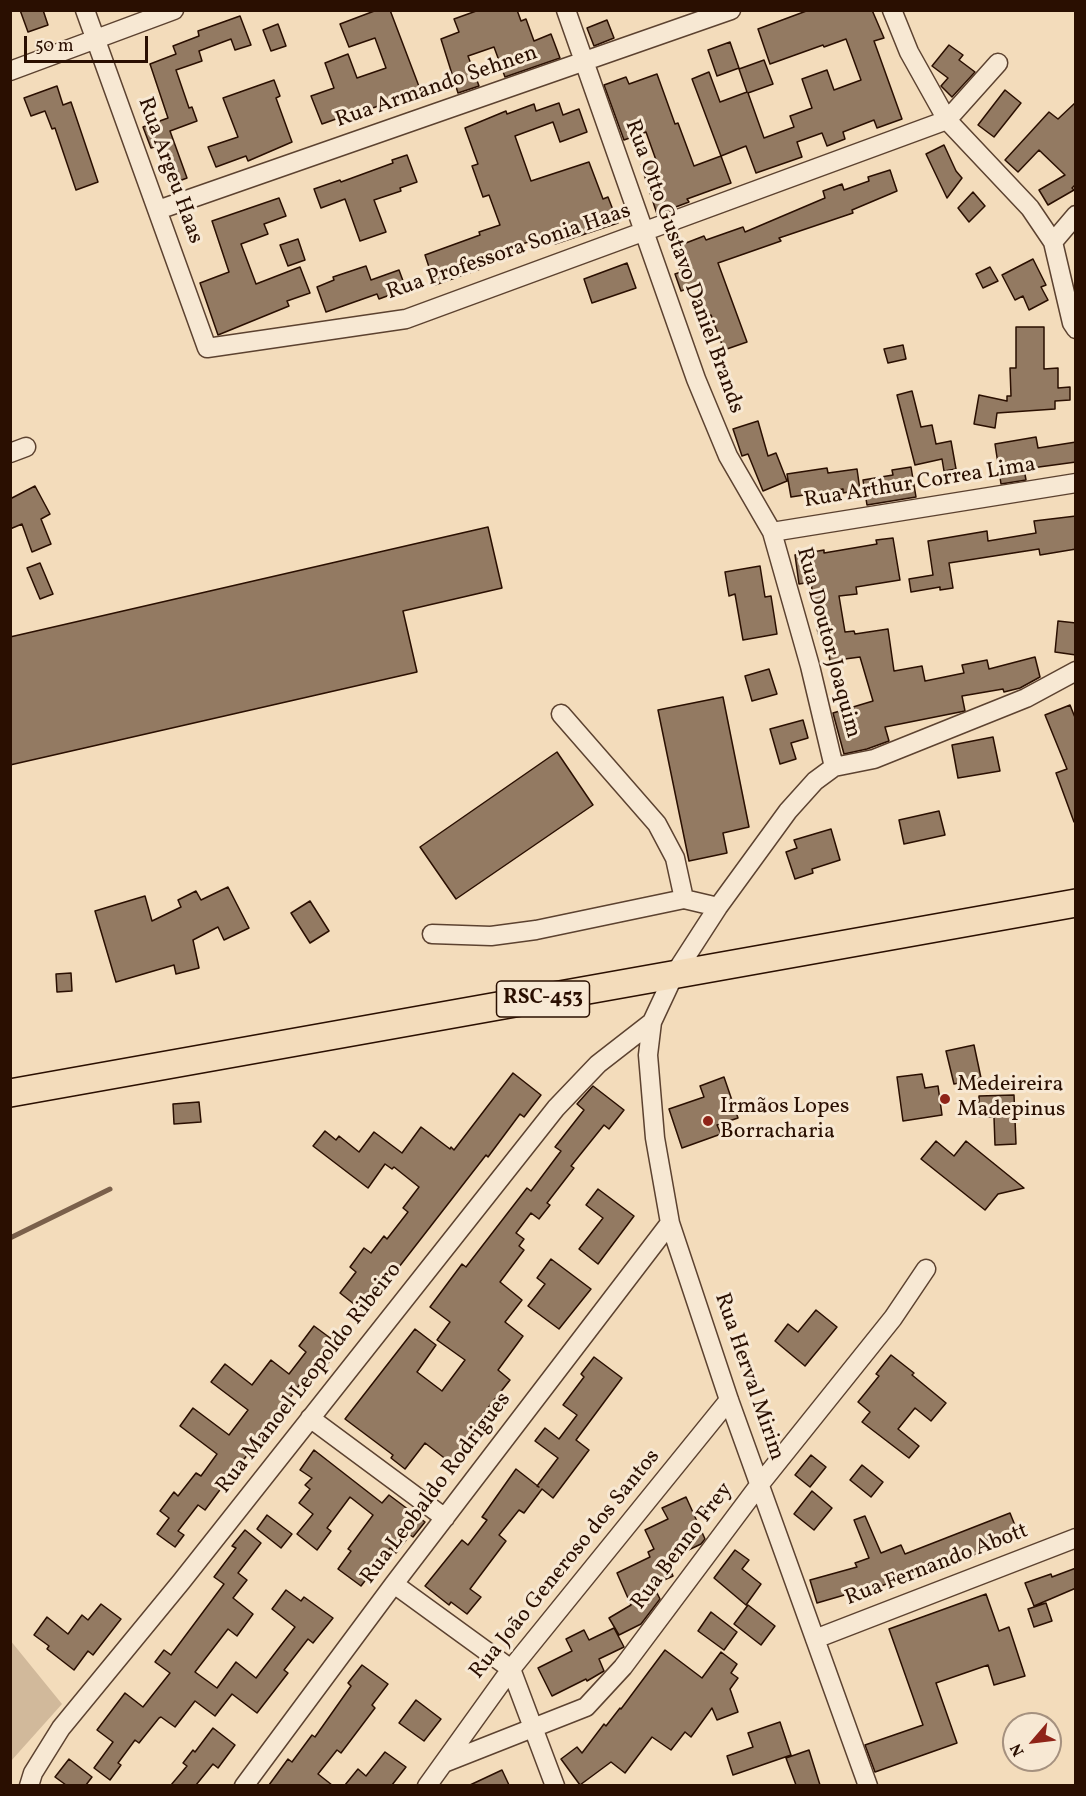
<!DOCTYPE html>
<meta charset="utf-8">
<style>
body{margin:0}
#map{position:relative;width:1086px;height:1796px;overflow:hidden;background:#f3dcbb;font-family:Vollkorn,serif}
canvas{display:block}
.frame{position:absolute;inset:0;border:12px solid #2a0f01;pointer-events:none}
.north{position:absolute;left:1002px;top:1712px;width:60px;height:60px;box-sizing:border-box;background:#f7e8d3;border:2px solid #a5917f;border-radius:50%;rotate:242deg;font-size:16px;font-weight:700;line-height:24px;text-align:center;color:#2a0f01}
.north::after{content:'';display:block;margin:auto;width:21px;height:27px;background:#8f2418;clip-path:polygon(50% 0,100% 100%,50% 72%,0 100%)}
.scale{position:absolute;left:24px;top:36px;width:124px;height:27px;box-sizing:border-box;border:3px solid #2a0f01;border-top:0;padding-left:8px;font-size:18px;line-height:21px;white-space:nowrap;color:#2a0f01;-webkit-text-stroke:4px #f7e8d3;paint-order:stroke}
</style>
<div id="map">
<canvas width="1086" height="1796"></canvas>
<div class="frame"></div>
<div class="north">N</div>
<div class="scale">50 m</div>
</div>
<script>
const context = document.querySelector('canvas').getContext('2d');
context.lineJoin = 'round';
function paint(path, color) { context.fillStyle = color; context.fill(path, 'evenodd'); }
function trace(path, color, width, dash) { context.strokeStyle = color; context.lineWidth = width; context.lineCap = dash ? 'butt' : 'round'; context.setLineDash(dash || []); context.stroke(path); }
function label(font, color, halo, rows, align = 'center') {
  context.font = font + ' Vollkorn,serif'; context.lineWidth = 6; context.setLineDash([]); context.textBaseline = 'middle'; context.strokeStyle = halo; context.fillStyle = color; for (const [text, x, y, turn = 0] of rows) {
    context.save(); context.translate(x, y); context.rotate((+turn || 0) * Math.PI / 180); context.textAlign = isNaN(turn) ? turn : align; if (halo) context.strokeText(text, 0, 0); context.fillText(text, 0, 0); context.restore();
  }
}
const green = new Path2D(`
 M10 1640 62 1704 11 1761H10Z`);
const stream = new Path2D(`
 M10 1238 110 1189`);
const building = new Path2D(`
 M20 10H43L48 25 28 32Z
 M377 10H390L423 97 402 104 400 98 370 109 371 112 352 119 350 114 322 124 311 96 334 88 325 63 348 54 357 78 386 68 375 38 349 47 340 24Z
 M479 10H517L521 21 526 19 534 41 551 34 560 58 505 77 494 47 468 56 479 86 458 93 441 39 459 32 454 19Z
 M809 10H872L884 38 874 41 902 119 877 128 874 120 843 132 845 139 827 146 822 133 797 142 802 157 756 173 746 146 721 156 692 79 709 72 720 102 747 92 739 69 764 60 773 84 748 93 764 138 794 127 790 116 812 108 802 79 827 70 834 90 861 80 846 39 824 47 823 45 770 64 758 29Z
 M240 16 251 45 235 50 231 39 199 51 202 61 176 70 189 108 192 107 197 121 170 131 187 178 171 184 158 146 151 148 143 127 168 118 150 64 176 54 173 46 199 36 198 31Z
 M607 20 614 38 594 46 587 28Z
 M278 24 286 46 271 51 263 30Z
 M730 42 739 68 717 76 708 50Z
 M949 45 963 55 959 60 975 72 952 97 941 86 948 78 932 66Z
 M657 74 675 124 678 123 694 166 721 156 731 183 687 199 689 202 657 214 641 165 656 160 646 132 624 140 604 85 626 77 629 84Z
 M274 80 280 96 276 98 292 142 248 161 246 156 216 167 208 147 238 137 223 98Z
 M57 86 63 105 71 102 98 182 76 190 55 128 52 129 45 111 31 116 24 98Z
 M1005 90 1021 103 994 137 978 125Z
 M1076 102V184L1072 188 1074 190 1048 205 1039 190 1065 175 1039 150 1018 172 1005 160 1049 112 1058 119Z
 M559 103 563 115 579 109 587 132 560 142 553 122 515 136 531 181 589 162 603 199 608 197 618 223 555 244 551 234 480 259 483 268 435 285 425 255 480 235 479 232 500 225 489 195 483 197 472 166 478 164 465 128 506 111 507 114 534 104 536 111Z
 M944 145 956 171 962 178 947 198 926 154Z
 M407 155 417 182 400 188 401 191 374 200 386 232 360 241 345 199 321 208 314 189 340 180 341 182 393 163 392 160Z
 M890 170 897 191 852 210 853 213 779 238 781 241 718 263 747 342 724 350 711 315 708 316 697 285 681 291 675 274 681 272 673 248 704 236 706 240 743 227 745 232 825 198 823 191 842 184 844 190 869 181 868 177Z
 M973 192 985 206 969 222 958 208Z
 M279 198 286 216 264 224 268 234 241 244 256 284 300 267 310 293 287 301 289 306 218 335 200 283 229 272 212 221Z
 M298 239 305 260 288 266 280 245Z
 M1033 259 1046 285 1041 287 1048 300 1029 310 1023 296 1015 300 1002 275Z
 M627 263 636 288 592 303 584 279Z
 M366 266 371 280 399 270 406 289 379 299 377 294 326 312 317 287 334 280 333 277Z
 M990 267 998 281 983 288 976 274Z
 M1016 327H1044V369L1058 368V388L1070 387V400L1055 401V409L997 413 995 428 974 424 979 395 1007 401V396H1011L1010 368H1016Z
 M903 345 906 359 888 363 884 349Z
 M912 391 921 427 932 425 936 444 951 441 956 469 944 471 942 459 915 465 897 395Z
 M758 421 768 456 776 453 787 481 763 491 748 454 742 456 733 429Z
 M1036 437 1038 448 1076 442V462L1024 469 1026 480 1001 484 995 444Z
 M911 467 916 497 867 505 863 480 893 475 892 470Z
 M827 468 828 473 857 469 860 490 843 493V489L791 497 787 474Z
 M35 486 50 514 41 519 51 544 32 552 22 524 10 529V499Z
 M1076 516V549L1040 555 1039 549 949 563 953 588 940 590V587L911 592 909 579 933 575 928 541 987 531 988 541 1036 533 1034 521Z
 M488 527 502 588 403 611 417 672 10 765V637Z
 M893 538 900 580 856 587 857 594 839 596 845 632 854 631 855 634 888 629 894 671 922 666 925 681 964 673 962 665 987 660 989 669 1035 657 1040 677 1020 688 1004 692 1003 689 962 696 965 711 885 727 889 741 867 749 844 754 833 713 873 701 860 657 830 661 825 633 818 634 811 582 799 584 795 555 824 550V553L877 544 876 540Z
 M40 563 53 594 40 599 27 568Z
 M760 566 765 597 771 596 777 634 743 640 735 594 729 596 725 572Z
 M1058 621 1076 623V655L1055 652Z
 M769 669 777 694 752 701 745 676Z
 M723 697 749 827 723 833 727 853 689 861 658 710Z
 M1070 705 1076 720V822H1074L1056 773 1067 769 1045 715Z
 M803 720 808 738 791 743 796 759 780 764 770 729Z
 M993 737 1000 771 958 778 952 745Z
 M557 752 593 805 456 899 420 847Z
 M939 811 945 835 904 844 899 820Z
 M831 829 840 860 812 869 813 873 795 879 786 852 797 848 794 840Z
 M228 887 249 928 224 940 218 927 193 940 199 968 176 974 174 965 116 982 95 911 145 896 152 921 181 907 178 900 196 891 201 900Z
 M310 901 329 931 310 943 291 913Z
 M71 973 72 991 57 992 56 974Z
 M974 1045 981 1078 954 1084 946 1051Z
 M513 1073 541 1095 524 1117 520 1114 488 1157 486 1155 364 1312 340 1293 356 1272 350 1267 364 1248 371 1253 384 1236 387 1239 408 1212 403 1208 419 1187 394 1167 392 1169 385 1164 368 1188 313 1146 325 1131 336 1140 339 1136 359 1152 374 1132 402 1153 421 1127 450 1149 451 1147 454 1150Z
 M922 1074 925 1088 938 1086 942 1115 903 1121 897 1077Z
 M724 1077 738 1118 717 1125 721 1134 682 1148 669 1109 704 1097 700 1086Z
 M593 1086 624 1110 609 1129 604 1125 571 1166 574 1168 547 1203 550 1205 539 1219 531 1213 516 1233 524 1239 519 1246 524 1250 500 1282 522 1300 505 1322 523 1336 498 1370 510 1380 480 1418 484 1422 466 1446 470 1449 456 1467 425 1443 405 1469 391 1458 393 1455 345 1419 415 1329 436 1345 417 1372 442 1391 465 1360 437 1340 450 1322 430 1307 462 1264 466 1267 527 1188 531 1191 561 1151 555 1147 584 1110 577 1104Z
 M1014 1095 1016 1144 995 1145 994 1117H979V1096Z
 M199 1102 201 1122 174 1124 173 1104Z
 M936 1141 954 1156 966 1141 1024 1188 998 1194 985 1210 921 1159Z
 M598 1189 634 1216 598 1264 579 1249 603 1218 586 1205Z
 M551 1259 591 1289 559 1329 528 1306 545 1284 537 1278Z
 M816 1310 837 1327 805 1366 775 1341 788 1324 798 1332Z
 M314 1326 341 1346 326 1366 318 1360 236 1470 238 1471 224 1489 222 1487 205 1510 198 1505 178 1531 184 1535 175 1547 157 1534 169 1518 160 1511 174 1492 178 1496 196 1473 201 1476 217 1454 180 1426 193 1408 229 1435 248 1410 211 1382 225 1364 252 1385 271 1360 289 1374 306 1352 299 1346Z
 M891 1355 914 1373 912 1375 946 1403 931 1421 915 1408 898 1429 919 1446 909 1458 862 1422 870 1412 858 1402 879 1376 876 1374Z
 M594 1357 622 1378 576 1440 589 1450 553 1498 542 1489 524 1513 519 1510 499 1535 506 1541 470 1589 481 1597 467 1614 451 1602 449 1605 425 1586 462 1540 468 1545 487 1520 482 1517 516 1469 539 1487 537 1486 558 1458 535 1441 545 1428 559 1439 577 1415 563 1405 584 1377 581 1374Z
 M314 1450 382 1503 389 1495 425 1522 413 1537 410 1535 396 1553 390 1548 361 1586 338 1569 351 1551 348 1549 373 1515 350 1497 327 1528 331 1531 317 1550 297 1534 313 1514 299 1503 310 1489 305 1485 312 1478 300 1470Z
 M811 1455 826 1467 810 1487 795 1475Z
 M862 1465 883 1482 871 1497 850 1480Z
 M812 1491 832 1508 814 1530 794 1514Z
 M686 1497 705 1539 701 1544 680 1554 681 1556 667 1563 673 1576 653 1585 660 1599 641 1624 619 1635 609 1618 631 1605 617 1573 650 1557 648 1552 654 1549 645 1530 668 1519 662 1508Z
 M1010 1513 1020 1538 915 1576 914 1573 866 1592 865 1589 817 1603 810 1580 857 1567 855 1563 869 1558 854 1520 865 1516 881 1553 901 1545 905 1554Z
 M267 1515 292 1534 281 1548 257 1529Z
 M245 1530 261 1543 238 1573 247 1580 233 1598 253 1614 237 1636 228 1629 195 1672 217 1688 236 1662 256 1678 295 1627 272 1609 286 1590 301 1601 304 1597 333 1618 313 1643 308 1639 284 1670 288 1673 257 1713 232 1694 215 1716 195 1701 175 1727 161 1717 159 1718 139 1743 135 1740 118 1763 121 1765 110 1780 94 1768 113 1742 97 1730 125 1693 143 1707 170 1673 155 1662 164 1650 171 1655 224 1584 214 1577 236 1548 232 1546Z
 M735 1550 749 1560 742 1569 761 1584 746 1605 714 1578Z
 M1076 1568V1588L1034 1606 1025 1583 1051 1574 1052 1577Z
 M986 1594 999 1631 1009 1627 1025 1676 994 1685 988 1665 936 1683 957 1743 875 1772 865 1745 923 1725 889 1629Z
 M1046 1603 1052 1621 1034 1627 1028 1609Z
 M101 1604 121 1619 93 1655 88 1651 74 1670 47 1649 49 1646 34 1635 47 1617 68 1634 82 1615 88 1620Z
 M748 1605 775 1626 761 1645 734 1624Z
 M711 1612 737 1632 724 1650 698 1631Z
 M614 1628 624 1647 599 1659 604 1671 587 1681 586 1679 552 1696 538 1668 572 1651 566 1639 584 1630 589 1640Z
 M665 1650 702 1678 721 1652 737 1664 731 1673 738 1678 730 1689 738 1712 717 1720 712 1708 691 1737 685 1732 671 1750 652 1737 625 1773 611 1762 580 1785 561 1759 577 1747 582 1753 604 1724 606 1726 620 1708 621 1709Z
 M362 1665 388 1684 372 1705 375 1708 341 1753 337 1750 318 1774 332 1785H269L288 1759 292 1762 312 1735 315 1737 351 1686 348 1683Z
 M416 1700 441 1719 424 1741 399 1723Z
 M780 1722 791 1755 733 1775 727 1756 753 1747 748 1733Z
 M213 1728 235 1745 218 1768 213 1764 196 1785H171L187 1766 183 1763 193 1750 195 1752Z
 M809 1750 820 1785H796L786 1758Z
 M385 1752 406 1767 392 1785H345L358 1769 366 1776Z
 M69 1759 92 1777 86 1785H66L55 1777Z
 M502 1770 509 1785H470Z`);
const minor = new Path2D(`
 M85 10 207 348 406 319 947 120 998 63
 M566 10 696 379 728 456 772 532 810 666 834 767
 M892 10 909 52 947 120 1030 208 1053 242 1072 323 1076 329
 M10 71 174 10
 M158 210 731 10
 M1053 242 1076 215
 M10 453 26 447
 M772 532 1076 483
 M561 714 657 824 675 858 684 899 718 907
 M432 934 491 936 536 930 684 899
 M310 1418 445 1518
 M394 1584 511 1669 555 1786
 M815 1639 1076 1538
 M444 1763 586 1707 623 1667 760 1484 893 1318 926 1269
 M29 1786 33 1773 61 1728 181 1582 556 1108 598 1064 652 1022
 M244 1786 394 1584 670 1223
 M427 1786 511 1669 729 1400
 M868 1786 729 1400 670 1223 655 1138 648 1055 652 1022 674 975 718 907 788 811 815 781 834 767 874 759 1026 698 1076 671`);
const highway = new Path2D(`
 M10 1093 1076 903`);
const markers = [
 [945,1099,6,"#8f2418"],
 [708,1121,6,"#8f2418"]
];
const shields = [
 [543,999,93]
];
const shieldNames = [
 ["RSC-453",543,999]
];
const streetNames = [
 ["Rua Armando Sehnen",437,88,-19],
 ["Rua Argeu Haas",169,171,70],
 ["Rua Professora Sonia Haas",509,253,-19],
 ["Rua Otto Gustavo Daniel Brands",683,267,70],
 ["Rua Arthur Correa Lima",920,484,-9],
 ["Rua Doutor Joaquim",827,643,75],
 ["Rua Herval Mirim",748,1377,71],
 ["Rua Manoel Leopoldo Ribeiro",310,1379,-52],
 ["Rua Leobaldo Rodrigues",437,1489,-53],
 ["Rua Benno Frey",683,1547,-53],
 ["Rua João Generoso dos Santos",566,1565,-51],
 ["Rua Fernando Abott",937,1566,-21]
];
const poiNames = [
 ["Medeireira",957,1086],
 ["Madepinus",957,1111],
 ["Irmãos Lopes",720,1108],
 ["Borracharia",720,1133]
];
paint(green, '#d1b99b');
trace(stream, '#7a604b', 5);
paint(building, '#937a62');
trace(building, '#2a0f01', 1.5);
trace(minor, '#5c4230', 21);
trace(highway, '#2a0f01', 30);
trace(minor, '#f7e8d3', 18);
trace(highway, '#f3dcbb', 27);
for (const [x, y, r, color] of markers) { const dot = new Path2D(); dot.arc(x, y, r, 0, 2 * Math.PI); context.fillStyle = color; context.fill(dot); trace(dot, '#f7e8d3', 2); }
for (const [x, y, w] of shields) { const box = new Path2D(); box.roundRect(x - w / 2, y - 18, w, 36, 4.5); context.fillStyle = '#f7e8d3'; context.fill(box); trace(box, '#2a0f01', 1.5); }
label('bold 21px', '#2a0f01', null, shieldNames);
label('22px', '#2a0f01', '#f7e8d3', streetNames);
label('22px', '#2a0f01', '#f7e8d3', poiNames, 'left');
</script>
